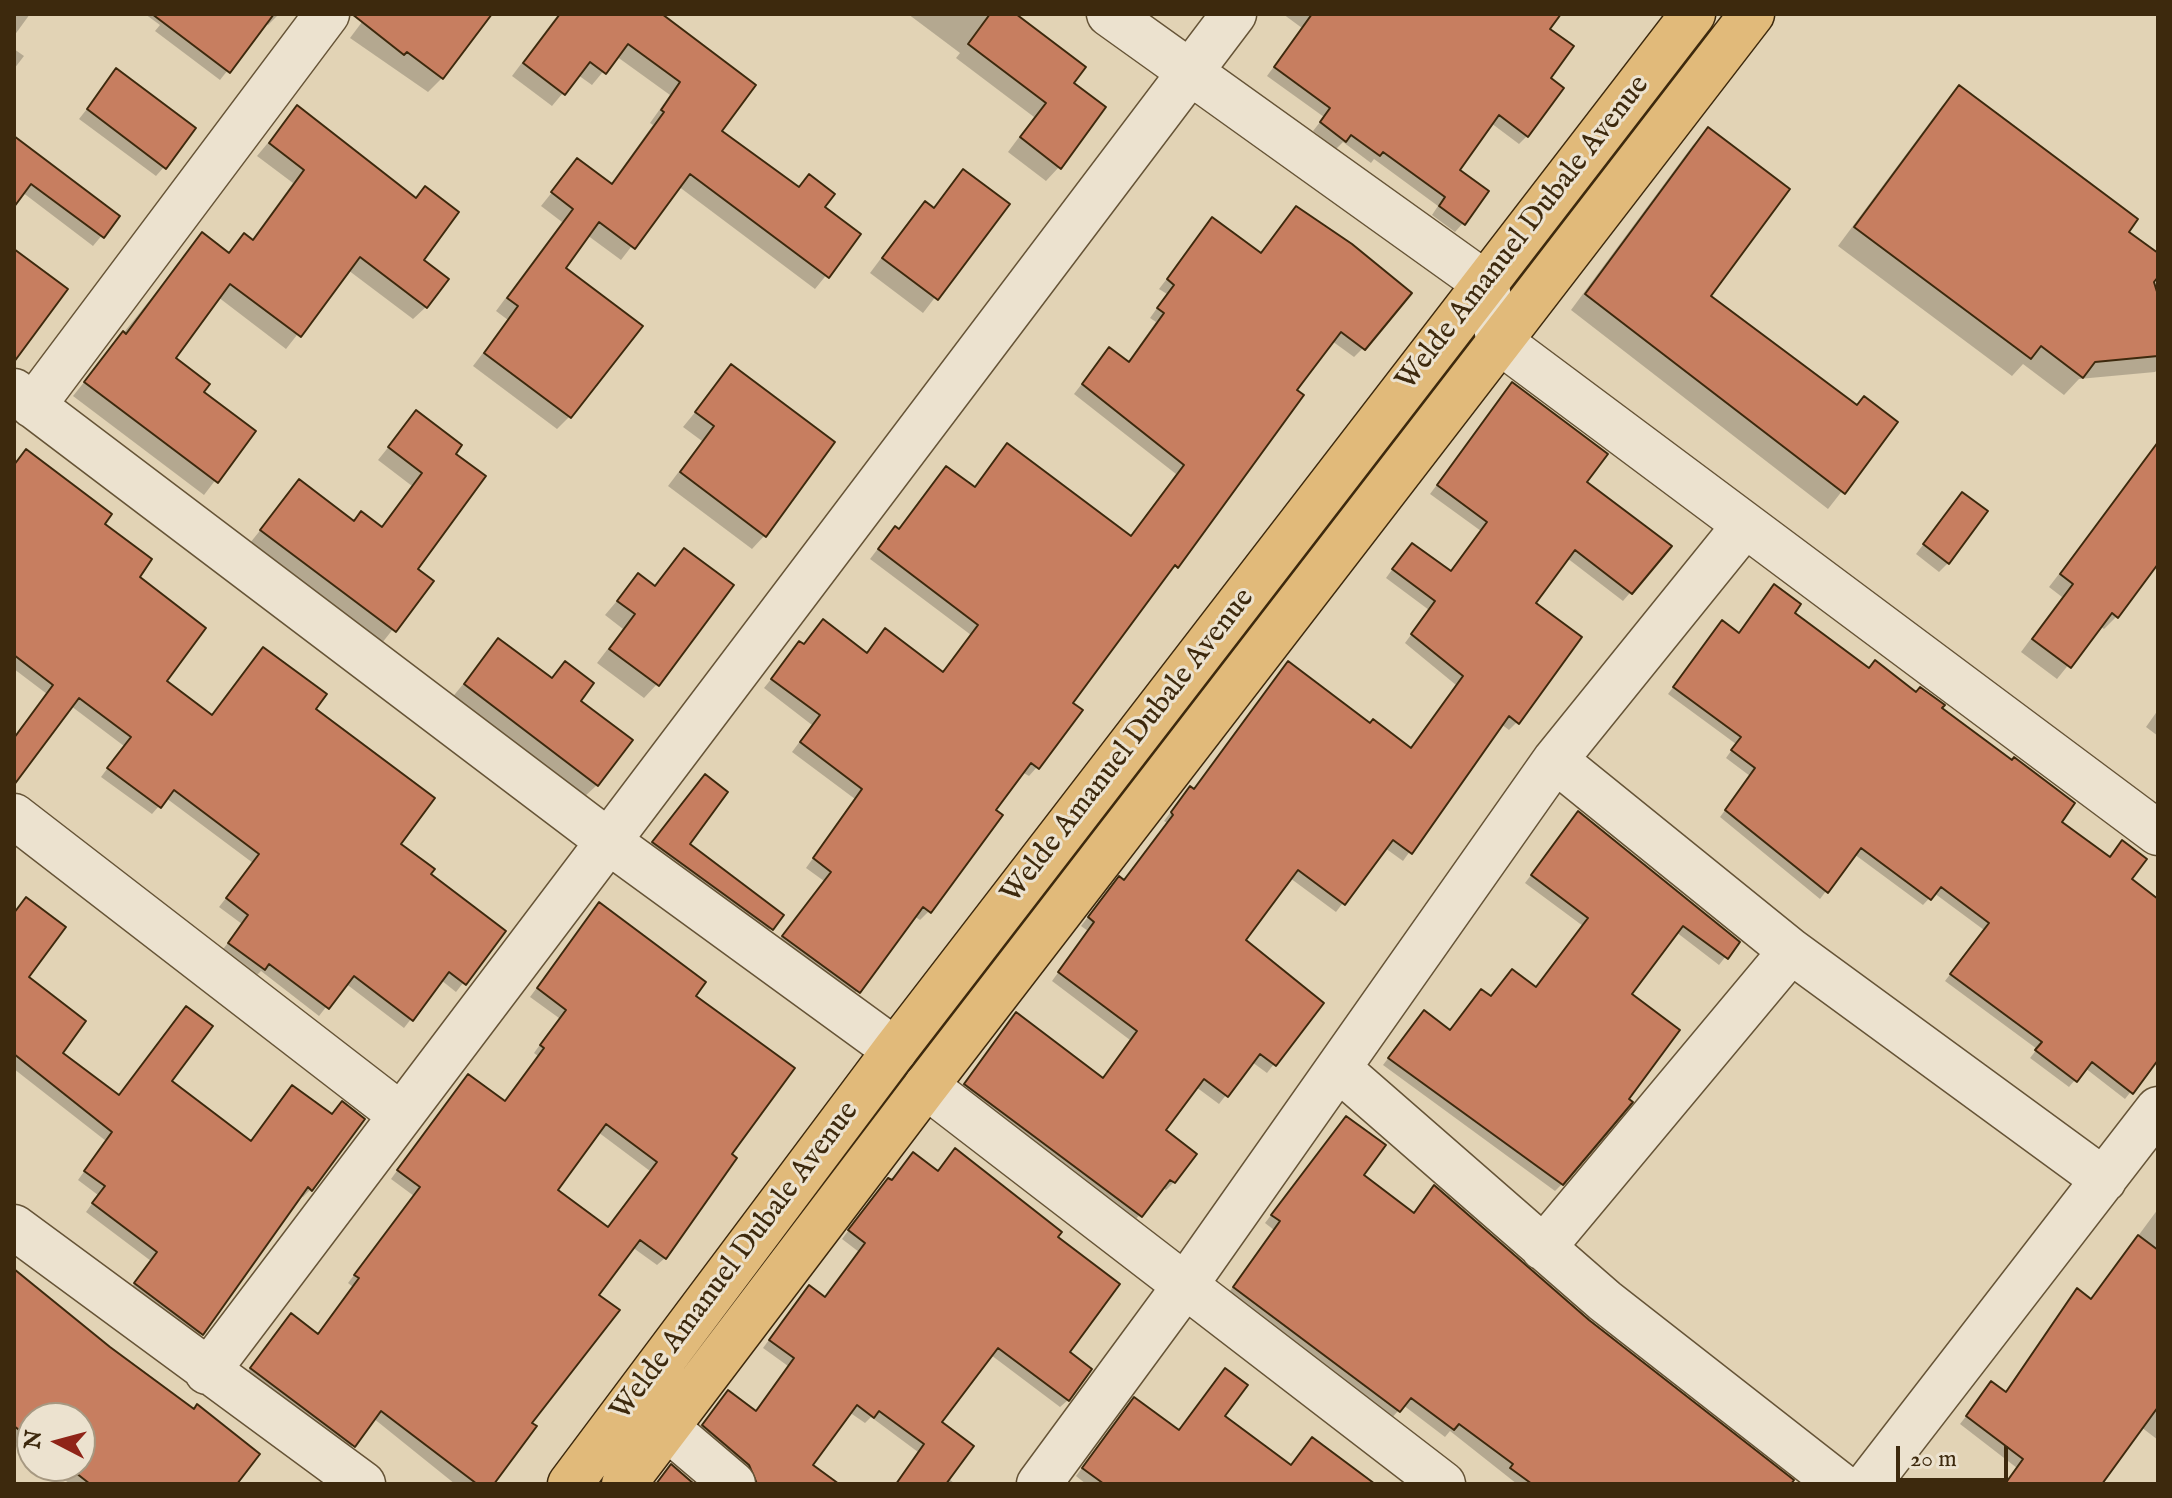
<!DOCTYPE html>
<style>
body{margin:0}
#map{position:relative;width:2172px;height:1498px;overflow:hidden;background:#e2d3b5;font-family:"IM FELL English",serif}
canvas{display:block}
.frame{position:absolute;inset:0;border:16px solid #3d290d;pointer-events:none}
.north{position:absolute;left:16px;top:1402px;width:80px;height:80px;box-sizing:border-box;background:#ece2cf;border:2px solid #a69881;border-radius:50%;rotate:276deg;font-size:22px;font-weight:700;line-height:32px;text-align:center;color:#3d290d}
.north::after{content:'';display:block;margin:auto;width:28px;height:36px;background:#8f2418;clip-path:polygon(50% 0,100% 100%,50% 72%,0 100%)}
.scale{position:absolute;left:1896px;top:1446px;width:112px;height:36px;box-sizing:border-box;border:4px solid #3d290d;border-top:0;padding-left:10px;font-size:24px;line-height:28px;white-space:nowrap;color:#3d290d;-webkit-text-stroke:6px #ece2cf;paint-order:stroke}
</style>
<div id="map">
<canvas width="2172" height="1498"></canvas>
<div class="frame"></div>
<div class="north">N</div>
<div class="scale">20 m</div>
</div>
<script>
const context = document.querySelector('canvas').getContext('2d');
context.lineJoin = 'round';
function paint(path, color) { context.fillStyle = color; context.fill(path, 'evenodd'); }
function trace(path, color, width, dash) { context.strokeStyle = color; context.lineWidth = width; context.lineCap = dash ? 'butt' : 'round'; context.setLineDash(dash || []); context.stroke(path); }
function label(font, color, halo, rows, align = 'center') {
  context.font = font + ' "IM FELL English",serif'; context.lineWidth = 6; context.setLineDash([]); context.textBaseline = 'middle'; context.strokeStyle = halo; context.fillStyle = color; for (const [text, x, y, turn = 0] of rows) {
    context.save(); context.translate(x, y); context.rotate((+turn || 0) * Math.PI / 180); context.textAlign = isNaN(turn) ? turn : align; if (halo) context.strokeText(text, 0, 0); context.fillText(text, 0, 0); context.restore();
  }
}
const shadow = new Path2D(`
 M14 14H30L14 36Z
 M145 14H279L268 25 265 23 220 80 155 31 160 25Z
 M368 14H484L442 78 428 92 350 38Z
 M554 14H656L719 131 797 189 809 177 822 207 859 235 815 289 678 186 621 260 587 235 563 268 569 417 557 429 473 366 508 320 496 311 562 222 541 206 577 161 610 185 653 125 650 123 670 95 616 56 592 85 578 75 552 106 512 76 557 16Z
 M908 14H1012L1071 84 1059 167 1046 181 1008 152 1034 117 956 58 960 53Z
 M1283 14H1559L1547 30 1548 78 1527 136 1519 144 1491 123 1457 170 1463 223 1455 232 1432 215 1438 206 1374 159 1371 163 1343 142 1336 149 1313 131 1324 117 1267 76 1302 28Z
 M14 49 24 56 14 69Z
 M117 71 164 167 156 176 79 119Z
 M1960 88 2158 256V274L2152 282 2158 303V369L2155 372 2079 379 2064 395 2023 364 2012 376 1838 246 1942 106Z
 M297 108 414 199 425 189 421 260 426 307 413 319 348 270 286 349 218 297 174 359 201 392 253 431 204 495 73 396 202 235 227 255 244 236 251 241 293 183 257 156Z
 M1708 130V296L1856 407 1896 422 1828 509 1571 310 1693 145Z
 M14 142 118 216 93 246 22 192 14 204Z
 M963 172 1007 204 923 313 870 273 912 217 925 204 932 209Z
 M1296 209 1363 348 1354 357 1332 341 1177 566 1166 573 1071 703 1037 767 1029 776 1022 772 929 911 920 920 914 916 849 1001 774 946 824 881 806 868 855 799 792 752 812 725 764 688 800 643 866 654 885 631 942 673 971 635 870 559 886 538 898 531 946 468 973 489 1007 445 1130 538 1176 474 1074 394 1101 359 1127 363 1156 322 1150 318 1167 294 1159 289 1212 220 1260 255Z
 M732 367 765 535 752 549 668 486 702 441 683 427Z
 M1512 384 1584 482 1669 547 1623 601 1567 558 1533 603 1517 722 1509 730 1501 724 1403 861 1385 848 1336 912 1290 878 1244 941 1321 1003 1267 1073 1252 1062 1219 1104 1196 1087 1164 1131 1174 1182 1166 1190 1162 1187 1132 1224 957 1092 1009 1023 1102 1079 1130 1040 1052 981 1088 931 1081 926 1111 887 1123 882 1167 823 1164 821 1182 797 1193 791 1288 663 1370 725 1410 749 1456 685 1405 643 1429 610 1386 578 1404 553 1450 573 1481 531 1430 494Z
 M416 413 453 454 415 569 431 581 382 643 250 543 299 482 353 523 380 528 412 486 378 460Z
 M2155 448 2158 560 2116 617 2104 629 2100 626 2057 679 2021 652 2062 597 2049 587Z
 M26 451 102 524 137 577 164 681 211 717 263 649 313 710 399 845 428 875 503 932 456 992 441 980 404 1028 345 983 319 1016 261 971 255 977 221 952 242 924 219 907 253 863 166 798 152 814 101 777 124 746 71 706 14 781V738L47 694 14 669V465Z
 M1962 494 1948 563 1939 572 1916 554Z
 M684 550 657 684 644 698 597 663 623 629 605 615 638 576 653 587Z
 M1792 613 1868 670 1939 709 2059 822 2158 901V1057L2125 1099 2085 1068 2069 1087 2030 1058 2037 1049 1945 981 1984 930 1934 893 1923 905 1854 854 1820 899 1720 817 1750 776 1726 758 1736 744 1668 694 1716 629 1738 635Z
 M498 641 550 679 565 663 597 785 583 798 451 699Z
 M2158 710V736L2146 727Z
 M697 785 687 845 781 915 763 937 645 851Z
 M1572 821 1737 942 1719 965 1676 932 1629 995 1562 1184 1555 1191 1383 1065 1417 1020 1449 1032 1490 998 1535 988 1583 926 1525 883Z
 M26 900V978L60 1053 118 1096 169 1081 250 1142 331 1116 342 1103 311 1189 303 1197 300 1195 194 1342 128 1292 151 1261 86 1212 98 1195 78 1180 106 1141 14 1069V913Z
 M599 904 693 996 729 1155 665 1258 657 1265 632 1247 596 1295 494 1484H455L373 1418 346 1453 244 1376 283 1324 317 1336 353 1287 348 1283 414 1196 391 1179 460 1084 468 1076 504 1103 538 1056 534 1053 559 1018 530 997ZM598 1132 650 1171 607 1229 555 1190Z
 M1339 1126 1361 1176 1413 1215 1588 1322 1797 1484H1517L1450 1431 1445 1437 1403 1405 1391 1419 1227 1295 1274 1230 1265 1223Z
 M937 1173 1055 1237 1067 1353 1068 1400 1060 1407 991 1355 939 1423 948 1478 955 1484H896L918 1452 871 1417 865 1423 849 1412 810 1465 835 1484H750L696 1433 721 1400 755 1413 788 1366 763 1348 802 1295 824 1299 859 1252 842 1239 881 1187Z
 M2158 1209V1440L2141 1427 2096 1484H2005L2017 1468 1960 1424 1992 1383 2004 1393 2077 1291 2090 1301Z
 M14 1274 235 1484H70L47 1466H80V1418H32V1455L14 1441Z
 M1127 1407 1178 1432 1222 1416 1289 1467 1312 1439 1372 1484H1086L1076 1476Z`);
const building = new Path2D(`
 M152 14H274L230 73Z
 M352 14H492L443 79 407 52 404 55Z
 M560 14H662L756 85 722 131 799 187 809 174 835 194 825 207 861 234 829 278 690 174 635 249 599 222 566 268 643 326 571 418 484 353 518 306 507 298 573 209 551 192 577 158 612 184 664 112 661 110 680 82 628 44 606 74 590 62 565 95 523 63Z
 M990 14H1016L1086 67 1074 83 1106 107 1061 169 1020 137 1046 103 968 44Z
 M1312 14H1561L1550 29 1574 46 1551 78 1564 88 1528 137 1499 115 1460 170 1489 191 1465 225 1439 206 1445 197 1383 152 1380 156 1351 135 1346 142 1320 122 1330 108 1274 67Z
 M116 68 196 128 166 169 87 109Z
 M1959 85 2138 219 2129 232 2158 253V277L2154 282 2158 295V356L2095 362 2083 378 2041 346 2031 359 1854 227Z
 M297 105 416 198 425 186 459 212 424 260 449 279 427 308 360 257 301 337 230 284 176 358 210 384 204 392 256 431 218 483 84 382 123 331 126 334 202 232 229 253 244 233 253 240 304 170 269 143Z
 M1708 127 1790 189 1711 296 1857 405 1864 396 1898 422 1845 494 1585 294Z
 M14 136 120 216 104 238 31 184 14 207Z
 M963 169 1010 204 938 300 882 258 925 201 934 208Z
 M1296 206 1352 244 1412 293 1365 350 1341 332 1297 390 1304 395 1221 509 1178 568 1175 565 1073 703 1083 710 1039 769 1031 763 996 810 1003 815 931 913 923 907 860 993 782 936 831 872 813 858 862 789 800 742 820 715 771 679 799 641 804 644 823 619 867 653 885 628 943 672 978 625 878 549 895 526 899 529 946 466 975 487 1007 443 1131 536 1184 465 1082 384 1109 347 1129 362 1164 313 1157 308 1174 285 1167 279 1212 217 1261 253Z
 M14 249 68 289 14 362Z
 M731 364 835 442 766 537 680 472 714 426 695 412Z
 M1512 382 1608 454 1587 482 1672 546 1632 594 1575 550 1536 603 1582 637 1519 724 1509 716 1412 854 1393 840 1345 905 1298 870 1246 940 1324 1003 1276 1066 1260 1054 1228 1097 1204 1079 1166 1130 1197 1154 1175 1183 1170 1180 1142 1217 964 1084 1016 1012 1103 1078 1137 1031 1058 972 1094 922 1088 917 1119 876 1124 880 1173 815 1171 812 1190 786 1194 789 1288 661 1370 723 1373 719 1411 748 1463 676 1411 634 1435 601 1392 569 1412 543 1451 571 1487 522 1437 485Z
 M416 410 462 445 456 454 486 476 418 569 434 581 396 632 260 530 299 479 354 521 361 511 382 527 422 473 388 447Z
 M2158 442V564L2118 618 2112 613 2071 668 2032 639 2073 584 2060 574Z
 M26 449 112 514 105 524 152 559 140 577 206 628 167 681 212 715 263 647 327 694 316 709 435 798 401 844 435 869 431 874 506 931 466 985 449 972 413 1021 354 976 329 1009 269 964 265 970 228 943 248 915 226 898 259 854 174 790 161 808 107 768 131 737 79 698 14 785V738L53 685 14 655V465Z
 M1962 492 1988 511 1949 564 1923 544Z
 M684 548 734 585 659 686 609 649 635 614 617 601 638 573 655 586Z
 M1774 584 1801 604 1795 613 1869 668 1875 660 1916 692 1920 687 1945 705 1942 708 2012 760 2014 757 2075 803 2062 822 2110 857 2122 840 2147 859 2132 879 2158 899V1060L2133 1094 2092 1062 2077 1082 2035 1050 2042 1042 1950 974 1989 923 1941 887 1931 900 1861 848 1828 893 1725 810 1755 768 1731 750 1741 737 1673 687 1722 620 1739 633Z
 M498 638 552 678 565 661 594 683 581 701 633 740 598 786 464 684Z
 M705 774 728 792 690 844 784 915 773 930 652 842Z
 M1578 811 1740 942 1728 959 1683 926 1632 994 1680 1030 1629 1099 1633 1102 1563 1185 1388 1058 1424 1010 1450 1030 1481 989 1491 996 1512 969 1536 987 1588 918 1531 875Z
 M26 897 66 927 29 977 86 1021 63 1053 119 1095 186 1006 213 1026 172 1081 251 1141 292 1085 332 1114 342 1101 365 1119 312 1191 308 1187 203 1335 134 1283 157 1252 92 1203 105 1186 84 1171 112 1132 14 1054V913Z
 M599 902 706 982 696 996 795 1068 732 1154 737 1158 666 1259 640 1240 599 1295 620 1310 532 1423 537 1426 494 1484H477L381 1411 355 1447 250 1368 291 1313 318 1334 359 1278 354 1275 420 1187 397 1170 468 1074 505 1101 544 1048 540 1045 566 1010 537 988ZM606 1124 657 1162 608 1227 558 1190Z
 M1346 1116 1386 1145 1364 1175 1414 1213 1434 1185 1589 1320 1794 1480 1791 1484H1532L1510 1468 1513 1464 1459 1424 1454 1430 1411 1398 1400 1412 1233 1287 1280 1221 1271 1215Z
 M955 1148 1062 1232 1058 1237 1120 1284 1070 1352 1092 1369 1069 1401 998 1348 942 1422 974 1446 946 1484H896L924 1444 879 1411 874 1418 857 1405 813 1465 839 1484H757L749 1465 702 1425 728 1390 756 1411 794 1358 769 1340 809 1285 825 1297 865 1243 848 1230 888 1178 892 1180 913 1152 938 1171Z
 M2138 1235 2158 1250V1407L2102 1484H2005L2023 1459 1966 1416 1991 1381 2006 1392 2077 1288 2091 1299Z
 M14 1269 110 1347 194 1409 197 1404 260 1454 237 1484H90L67 1466H80V1418H32V1440L14 1426Z
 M1225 1368 1248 1385 1225 1416 1291 1465 1312 1437 1375 1484H1104L1082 1468 1134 1397 1179 1430Z
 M671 1464 694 1484H656Z`);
const minor = new Path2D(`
 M1109 14 1486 284 1499 341 2158 833
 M14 391 608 841 895 1050
 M33 406 327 14
 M1555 760 1791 951 2104 1180
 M14 816 401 1115
 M1339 1069 1605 1301 1839 1484
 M926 1086 1443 1484
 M14 1227 363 1484
 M1543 1248 1791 951
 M207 1372 1234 14
 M667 1428 733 1484
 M1039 1484 1184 1287 1555 760 1745 525
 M1868 1484 2158 1109`);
const major = new Path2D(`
 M570 1484 895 1050 1693 14
 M624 1484 926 1086 1752 14`);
const streetNames = [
 ["Welde Amanuel Dubale Avenue",1524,234,-52],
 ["Welde Amanuel Dubale Avenue",1129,747,-52],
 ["Welde Amanuel Dubale Avenue",736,1262,-53]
];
paint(shadow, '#0003');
paint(building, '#c77e60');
trace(building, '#3d290d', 2);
trace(minor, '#665437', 47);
trace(major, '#3d290d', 47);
trace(minor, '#ece2cf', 44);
trace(major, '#e1ba7a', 44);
label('30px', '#3d290d', '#ece2cf', streetNames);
</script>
